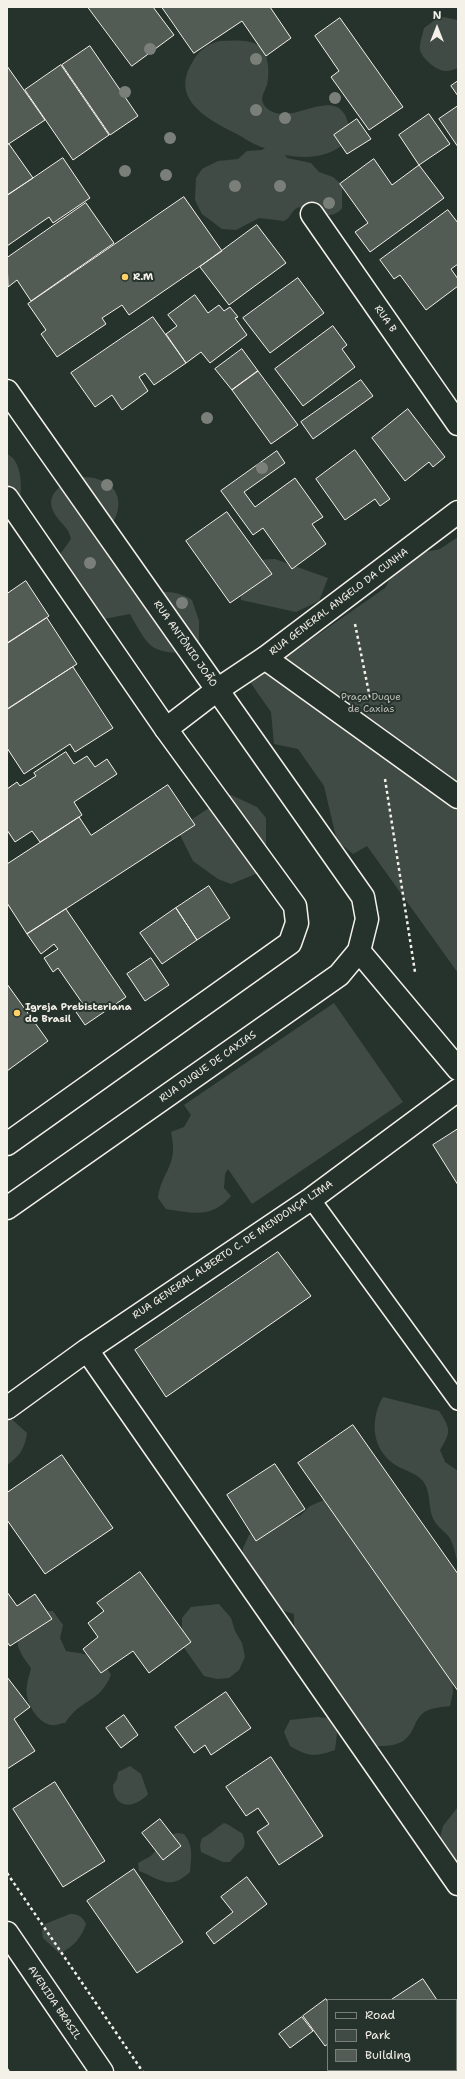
<!DOCTYPE html>
<meta charset="utf-8">
<style>
body{margin:0}
#map{position:relative;width:465px;height:2079px;overflow:hidden;background:#26332d;font-family:"Shantell Sans",sans-serif}
canvas{display:block}
.frame{position:absolute;inset:0;border:8px solid #f4f1e8;pointer-events:none}
.legend{position:absolute;left:327px;top:1999px;width:130px;height:72px;box-sizing:border-box;background:#26332d;border:1px solid #787f78;margin:0;padding:5px 7px;list-style:none;font-size:12px;color:#f4f1e8}
.legend li{display:flex;align-items:center;gap:8px;height:20px}
.legend b{width:20px;border:1px solid #787f78}
.north{position:absolute;left:417px;top:8px;width:40px;height:40px;-webkit-text-stroke:3px #26332d;paint-order:stroke;rotate:0deg;font-size:11px;font-weight:700;line-height:16px;text-align:center;color:#f4f1e8}
.north::after{content:'';display:block;margin:auto;width:14px;height:18px;background:#f4f1e8;clip-path:polygon(50% 0,100% 100%,50% 72%,0 100%)}
</style>
<div id="map">
<canvas width="465" height="2079"></canvas>
<div class="frame"></div>
<ul class="legend">
<li><b style="height:5px;background:#26332d"></b>Road</li>
<li><b style="height:11px;background:#414b45"></b>Park</li>
<li><b style="height:11px;background:#525c55"></b>Building</li>
</ul>
<div class="north">N</div>
</div>
<script>
const context = document.querySelector('canvas').getContext('2d');
context.lineJoin = 'round';
function paint(path, color) { context.fillStyle = color; context.fill(path, 'evenodd'); }
function trace(path, color, width, dash) { context.strokeStyle = color; context.lineWidth = width; context.lineCap = dash ? 'butt' : 'round'; context.setLineDash(dash || []); context.stroke(path); }
function label(font, color, halo, rows, align = 'center') {
  context.font = font + ' "Shantell Sans",sans-serif'; context.lineWidth = 4; context.setLineDash([]); context.textBaseline = 'middle'; context.strokeStyle = halo; context.fillStyle = color; for (const [text, x, y, turn = 0] of rows) {
    context.save(); context.translate(x, y); context.rotate((+turn || 0) * Math.PI / 180); context.textAlign = isNaN(turn) ? turn : align; if (halo) context.strokeText(text, 0, 0); context.fillText(text, 0, 0); context.restore();
  }
}
const green = new Path2D(`
 M443 17 458 20V68C454 69 450 71 446 71 436 71 422 58 420 50 419 43 423 34 424 28L436 19Z
 M220 41C231 41 246 39 256 44 269 49 270 74 267 85 265 90 262 95 262 100 263 104 265 107 269 110 294 127 339 80 349 126 350 131 348 140 345 143 328 158 305 159 285 155L287 158 311 163 319 172 333 177 342 185V208C332 222 311 213 299 207 291 210 291 218 284 221L259 218 236 230 222 229 202 214 195 200 196 178 202 169 218 161 238 159 247 151 262 150 265 148C253 145 245 138 235 133 207 119 170 99 192 63 198 51 207 44 220 41Z
 M7 454C24 461 23 496 17 511L7 518Z
 M82 477C116 477 129 501 109 529L127 572 130 587C151 595 174 587 192 600L199 621V642L188 653C149 653 149 647 130 614L104 619 84 617 59 556 71 539C69 528 62 525 56 516 41 494 64 482 82 477Z
 M458 537V973L367 846 353 854 337 841 324 786 298 749 274 744 271 712 250 682 385 588 402 557 440 549Z
 M275 559 328 578 319 601 296 612 241 600 240 583 256 560Z
 M231 795 257 807 266 818V860L258 873 231 884 218 879 193 861 180 835 186 823 209 808 217 797Z
 M334 1003 403 1102 252 1204 228 1169 225 1174 224 1188 231 1196C211 1219 194 1213 166 1209L158 1198C162 1169 179 1167 171 1132L184 1127 191 1115 184 1105Z
 M383 1397 439 1411C451 1429 451 1432 440 1450L445 1462 458 1471V1563C455 1555 454 1544 449 1537 443 1529 436 1527 432 1516 428 1504 431 1492 423 1481 416 1473 406 1471 397 1466 372 1451 369 1421 383 1397Z
 M7 1415 27 1433C25 1448 20 1456 7 1465Z
 M324 1500H339L452 1675 453 1692 450 1706C442 1707 429 1708 423 1713 415 1720 415 1727 410 1734 401 1747 386 1746 372 1746L294 1640V1614L268 1606 241 1576 243 1548 249 1535 260 1525 288 1521 301 1515 310 1506Z
 M219 1604 231 1618 235 1631 242 1643 245 1657 239 1670 229 1678 217 1679 204 1676 182 1645V1618L191 1607Z
 M39 1611H53L63 1625 60 1638 66 1651C88 1655 100 1653 111 1675 99 1704 81 1698 65 1723 61 1723 56 1726 52 1725 40 1724 29 1708 27 1696 25 1687 29 1677 31 1668 9 1639 15 1634 39 1611Z
 M317 1717 328 1718 337 1733 335 1750C315 1757 309 1757 290 1746L284 1732 290 1720Z
 M130 1766 141 1774 148 1794C135 1809 113 1810 113 1785L117 1779 118 1772Z
 M458 1807V1897L447 1890 439 1879 433 1866 443 1826Z
 M224 1823C231 1825 235 1830 242 1833 250 1851 238 1850 230 1862H223L201 1852 200 1845 202 1838C213 1833 215 1828 224 1823Z
 M177 1833 184 1834C194 1846 191 1858 190 1872 170 1891 160 1879 139 1871L138 1863 151 1856 170 1835Z
 M70 1914C78 1914 82 1916 86 1924 82 1937 72 1949 59 1953L43 1938 42 1931 45 1924Z`);
const building = new Path2D(`
 M88 7H153L174 35 132 66Z
 M162 7H270L291 38 266 56 242 21 194 53Z
 M340 18 403 107 369 130 331 77 339 71 315 36Z
 M90 46 138 116 110 135 62 65Z
 M61 65 109 135 73 160 25 90Z
 M7 66 45 120 7 145Z
 M458 81V96L451 86Z
 M458 106V147L439 119Z
 M429 114 450 144 419 165 399 135Z
 M357 119 371 139 347 154 334 135Z
 M9 144 33 178 7 195V145Z
 M63 158 90 198 53 223 49 217 7 246V196Z
 M374 159 392 185 419 165 444 198 370 252 355 232 368 223 340 184Z
 M184 197 222 251 129 315 122 305 102 318 106 324 57 357 41 334 46 330 28 304Z
 M86 203 114 243 31 301 17 280 8 287 7 258Z
 M448 210 458 223V264L451 269 458 279V286L426 310 400 275 394 279 380 260Z
 M257 225 286 263 229 305 200 267Z
 M298 278 324 313 270 353 243 318Z
 M195 295 208 313 219 305 224 311 230 307 238 317 235 318 247 335 210 363 201 352 186 363 166 334 177 326 168 315Z
 M153 317 186 363 154 385 145 373 139 377 148 391 122 410 112 395 95 407 71 373Z
 M333 326 347 345 342 349 355 367 303 406 275 369Z
 M242 349 258 371 232 390 215 369Z
 M258 371 298 425 271 444 232 390Z
 M361 380 373 396 313 439 301 422Z
 M408 409 445 457 433 467 429 462 405 481 372 438Z
 M355 450 390 499 380 506 375 499 345 520 316 479Z
 M277 451 285 463 244 492 255 507 295 478 323 517 312 524 326 544 292 569 263 528 253 535 221 491Z
 M227 512 272 574 230 603 186 541Z
 M26 581 49 616 7 643V594Z
 M47 618 77 664 7 709V644Z
 M73 667 113 728 75 752 70 744 24 774 7 748V710Z
 M66 752 74 764 87 756 95 767 107 759 117 774 74 802 82 815 40 842 32 831 15 842 7 830V789L17 782 20 786 36 776 34 773Z
 M168 785 195 825 27 934 7 903V864L79 817 91 835Z
 M209 886 230 918 197 940 176 908Z
 M176 908 197 940 162 964 140 933Z
 M66 909 126 997 85 1025 74 1009 83 1004 58 968 53 972 44 958 58 949 54 944 41 954 27 934Z
 M151 958 169 985 145 1001 127 974Z
 M7 984 48 1041 7 1071Z
 M458 1129V1185L433 1145Z
 M278 1252 311 1296 166 1397 135 1350Z
 M353 1425 458 1574V1691L298 1463Z
 M62 1455 113 1528 45 1574 7 1520V1493Z
 M275 1464 305 1509 256 1541 227 1495Z
 M140 1572 191 1642 149 1673 133 1651 101 1673 83 1649 98 1637 88 1623 104 1611 97 1603Z
 M7 1592 17 1606 35 1594 52 1619 10 1646 7 1642Z
 M7 1677 30 1707 14 1719 35 1751 7 1769Z
 M226 1692 251 1728 211 1755 205 1745 194 1753 175 1727Z
 M124 1715 138 1735 121 1748 106 1728Z
 M271 1757 323 1836 279 1865 257 1832 269 1824 258 1808 246 1816 226 1787Z
 M55 1782 105 1861 63 1887 13 1809Z
 M160 1819 181 1846 163 1860 142 1833Z
 M134 1869 183 1942 137 1973 87 1901Z
 M247 1877 267 1904 214 1944 206 1933 233 1912 221 1897Z
 M423 1979 437 2000H391Z
 M326 1999 328 2002V2044L325 2046 303 2016Z
 M302 2017 313 2031 290 2048 279 2034Z
 M456 2029 458 2032V2064L456 2065Z
 M417 2070H449L446 2072H418Z`);
const path = new Path2D(`
 M355 624 370 698
 M385 779 415 972
 M7 1873 143 2072
 M7 2069 9 2072`);
const service = new Path2D(`
 M311 1199 458 1401`);
const pedestrian = new Path2D(`
 M265 658 458 797`);
const minor = new Path2D(`
 M312 214 458 424
 M166 729 217 690 265 658 458 512
 M359 951 458 1069
 M87 1350 458 1884
 M7 1408 87 1350 311 1199 458 1090`);
const secondary = new Path2D(`
 M7 391 363 897 367 919 359 951 339 975 7 1208
 M7 498 166 729 295 906 297 923 290 943 7 1144`);
const primary = new Path2D(`
 M7 1933 102 2072`);
const trees = [
 [150,49],
 [256,59],
 [125,92],
 [335,98],
 [256,110],
 [285,118],
 [170,138],
 [125,171],
 [166,175],
 [235,186],
 [280,186],
 [329,203],
 [207,418],
 [262,468],
 [107,485],
 [90,563],
 [182,603]
];
const markers = [
 [125,277,4,"#ffd166"],
 [17,1013,4,"#ffd166"]
];
const poiNames = [
 ["R.M",133,277],
 ["Igreja Prebisteriana",25,1007],
 ["do Brasil",25,1019]
];
const streetNames = [
 ["RUA B",385,319,55],
 ["RUA GENERAL ANGELO DA CUNHA",339,602,-37],
 ["RUA ANTÔNIO JOÃO",185,644,55],
 ["RUA DUQUE DE CAXIAS",208,1067,-35],
 ["RUA GENERAL ALBERTO C. DE MENDONÇA LIMA",233,1250,-34],
 ["AVENIDA BRASIL",54,2003,56]
];
const parkNames = [
 ["Praça Duque",371,697],
 ["de Caxias",371,709]
];
paint(green, '#414b45');
paint(building, '#525c55');
trace(building, '#f4f1e8', 1);
trace(service, '#f4f1e8', 20);
trace(pedestrian, '#f4f1e8', 25);
trace(minor, '#f4f1e8', 25);
trace(secondary, '#f4f1e8', 25);
trace(primary, '#f4f1e8', 25);
trace(path, '#f4f1e8', 2.5, [3, 3]);
trace(service, '#26332d', 17);
trace(pedestrian, '#26332d', 22);
trace(minor, '#26332d', 22);
trace(secondary, '#26332d', 22);
trace(primary, '#26332d', 22);
context.fillStyle = '#7a8079';
for (const [x, y] of trees) { context.beginPath(); context.arc(x, y, 6, 0, 2 * Math.PI); context.fill(); }
for (const [x, y, r, color] of markers) { const dot = new Path2D(); dot.arc(x, y, r, 0, 2 * Math.PI); context.fillStyle = color; context.fill(dot); trace(dot, '#26332d', 1.5); }
label('bold 10px', '#f4f1e8', '#26332d', poiNames, 'left');
label('10px', '#f4f1e8', '#26332d', streetNames);
label('10px', '#bebfb7', '#26332d', parkNames);
</script>
